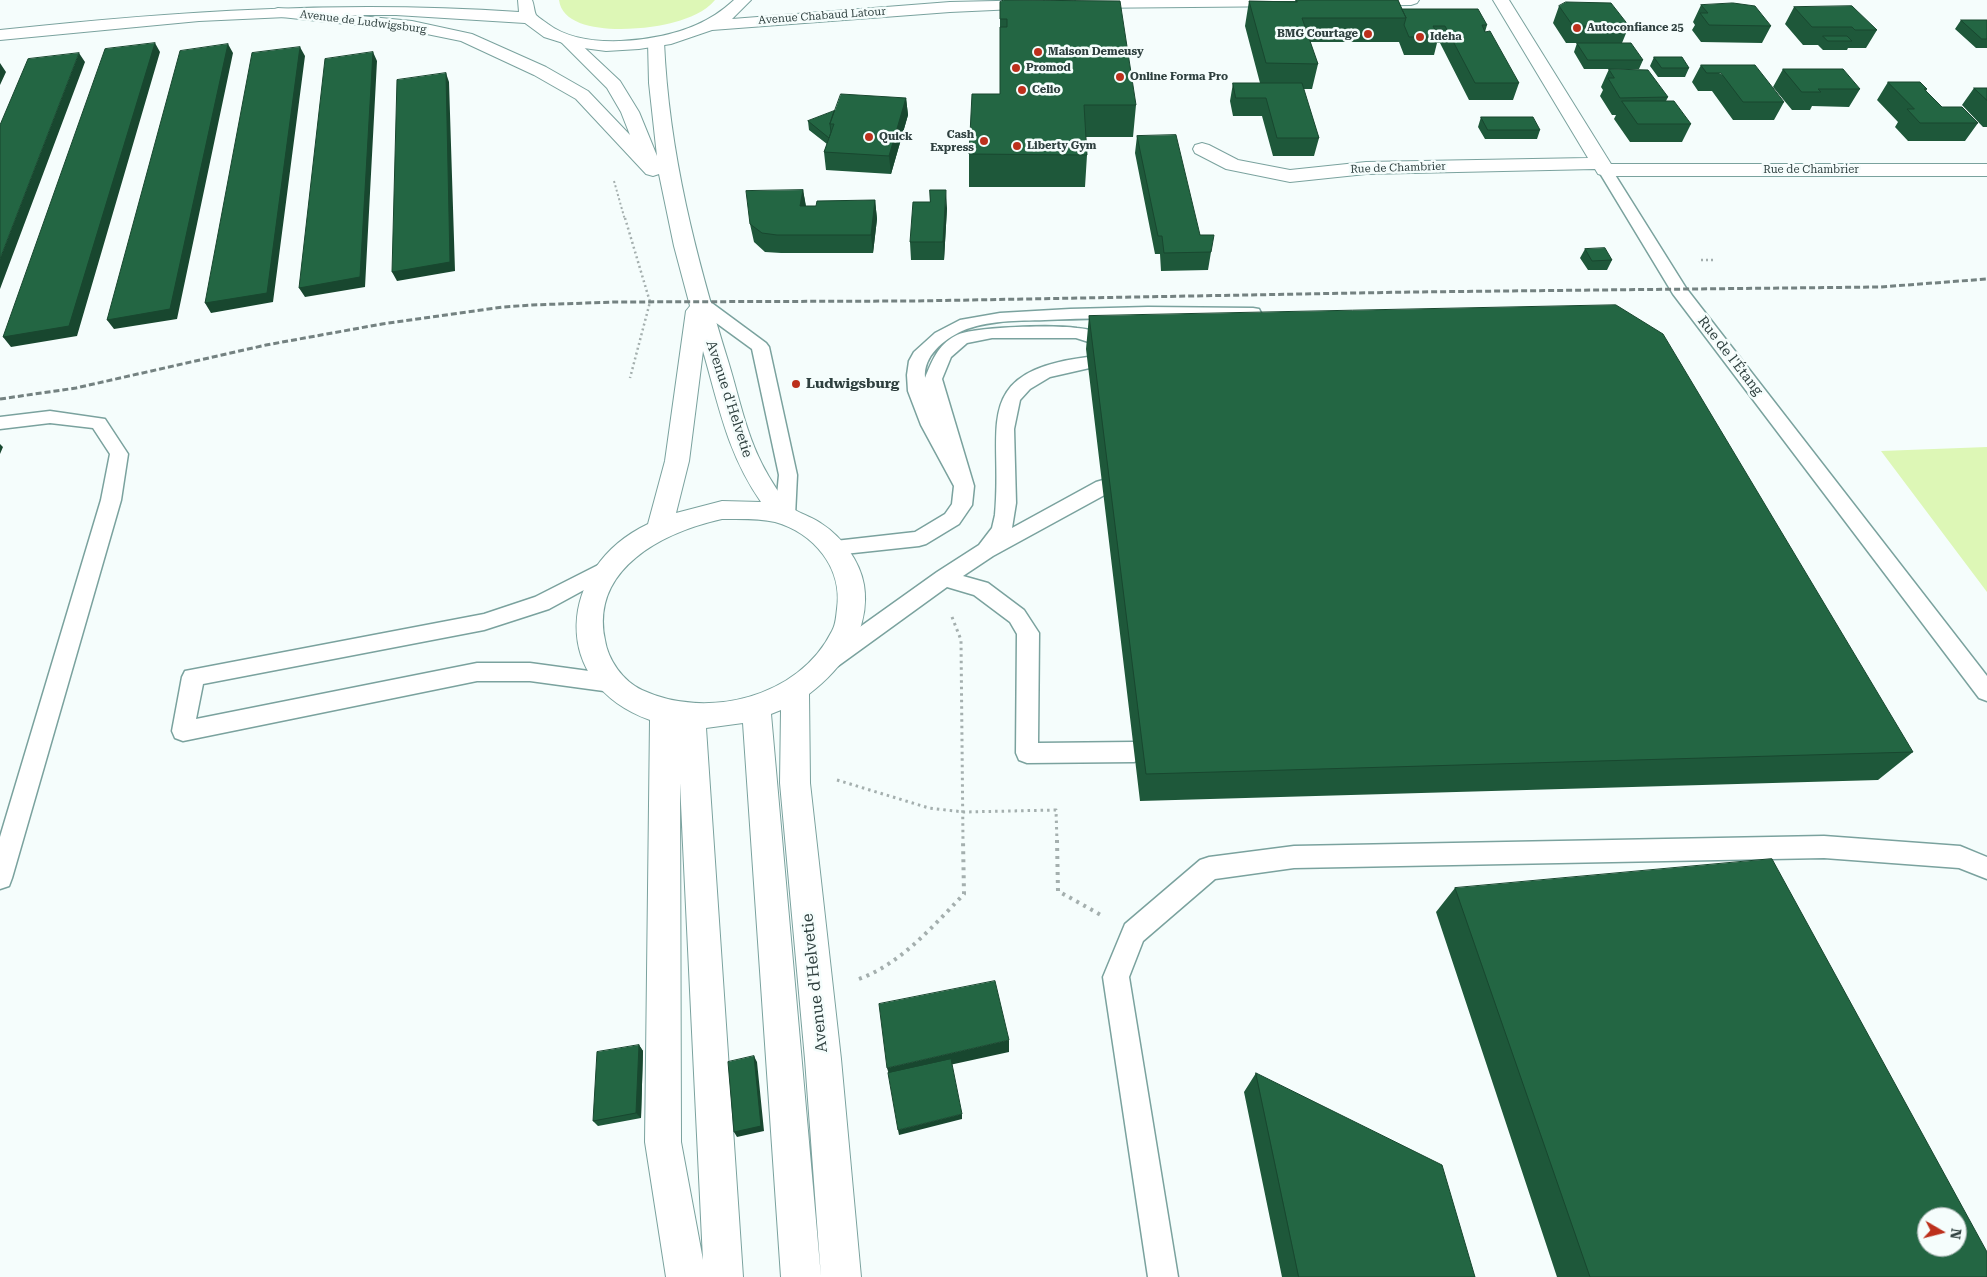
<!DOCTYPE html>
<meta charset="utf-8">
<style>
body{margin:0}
#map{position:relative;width:1987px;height:1277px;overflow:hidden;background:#f5fdfc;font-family:"Roboto Serif",serif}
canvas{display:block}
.north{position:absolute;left:1917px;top:1207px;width:50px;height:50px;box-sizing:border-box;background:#f5fdfc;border:1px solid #a6b1b0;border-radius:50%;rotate:98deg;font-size:14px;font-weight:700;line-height:20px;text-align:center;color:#2f403f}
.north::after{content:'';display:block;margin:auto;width:18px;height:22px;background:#bc301c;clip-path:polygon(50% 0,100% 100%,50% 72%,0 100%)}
</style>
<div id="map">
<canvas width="1987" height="1277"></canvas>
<div class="north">N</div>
</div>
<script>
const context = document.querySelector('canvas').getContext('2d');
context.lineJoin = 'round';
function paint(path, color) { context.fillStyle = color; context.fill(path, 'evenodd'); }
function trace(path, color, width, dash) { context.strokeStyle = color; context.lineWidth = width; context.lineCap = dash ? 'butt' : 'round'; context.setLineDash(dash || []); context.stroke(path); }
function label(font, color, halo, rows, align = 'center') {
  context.font = font + ' "Roboto Serif",serif'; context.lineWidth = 5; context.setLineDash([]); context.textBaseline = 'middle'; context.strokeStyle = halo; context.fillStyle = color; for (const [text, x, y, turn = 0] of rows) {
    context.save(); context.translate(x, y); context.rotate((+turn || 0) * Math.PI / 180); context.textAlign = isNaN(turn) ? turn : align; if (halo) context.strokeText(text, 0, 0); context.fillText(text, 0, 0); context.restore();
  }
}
const green = new Path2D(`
 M559 0H715C705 12 689 18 675 22 649 30 564 39 559 0Z
 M1987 447V592L1881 451Z`);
const pathFar3 = new Path2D(`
 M614 181 625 220`);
const pathFar2 = new Path2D(`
 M625 218 650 302 630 378
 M1701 260H1715`);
const pathFar1 = new Path2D(`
 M952 617 961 640 963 842
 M837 780 929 808 964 812 1056 810 1057 842`);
const path = new Path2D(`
 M1057 840 1058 891 1101 915
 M859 979C902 963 933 926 964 894L963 840`);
const service = new Path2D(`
 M1605 166 1610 167 1612 170 1686 288 1987 676V701L1979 698 1673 294 1598 170 1600 167Z
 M699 297 705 298 766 343 769 347 797 475 795 516 792 521 785 523 778 521 775 516 779 475 752 349 693 306 691 302 693 298Z
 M1148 307 1253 308 1259 309 1261 313 1259 317 1253 318C1183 318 1114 317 1045 320 1018 321 987 320 962 331 943 340 923 356 925 378 932 361 938 345 955 336 972 326 1055 325 1077 328 1090 329 1114 335 1122 347L1119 351 1113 352 1095 344 1076 338H992L967 343 951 357 942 379 974 486 972 505 959 524 926 544 919 546 835 555 828 553 825 548 828 543 835 541 915 532 945 514 952 504 954 486 921 425 908 391 907 375 909 361 914 352 935 333 960 320 1000 313 1070 309Z
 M1088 357 1094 359 1097 363 1094 367 1050 377 1030 389 1020 400 1014 429 1016 503 1012 528 1096 482 1103 480 1110 482 1113 487 1110 492 993 556 963 576 988 583 1024 610 1039 633 1038 743 1134 742 1142 745 1145 752 1142 759 1134 762 1027 763 1019 760 1016 753 1017 634 1010 622 974 595 947 587 838 666 830 669 822 666 819 660 822 654 937 572 979 545 992 528 995 515C1004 428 967 372 1088 357Z
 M50 411 105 419 128 454 121 500 12 878 9 886 0 889V837L101 500 110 454 93 428 50 423 0 429V417Z
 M610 559 617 562 620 567 617 572 549 609 484 630 203 684 196 719 477 663H530L611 674 619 677 622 683 619 689 611 692 530 681H477L183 741 175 738 172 731 182 677 185 671 484 614 535 597Z
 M1824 836 1960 846 1987 857V879L1959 868 1824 858 1294 868 1215 879 1143 941 1129 977 1178 1277H1148L1103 977 1125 924 1200 860 1209 857 1294 846Z`);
const minor = new Path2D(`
 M1493 0H1509L1611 164H1987V176H1605L1598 174 1595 169 1366 174 1290 182 1226 169 1195 153 1193 149 1195 145 1202 143 1209 145 1238 160 1290 170 1366 162 1588 158Z
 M278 8 412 21 472 34 546 67 588 91 630 135 621 112 607 88 559 40 561 37H573L620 81 639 112 657 156 649 83 648 42 650 39H662L664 42C669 154 696 257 729 364 739 397 746 433 762 464 768 476 784 503 795 510 804 515 814 518 822 524 842 537 860 561 864 585 871 630 843 668 809 694L810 783 841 1059 861 1277H821L805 1059 780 783 781 710 771 714 821 1277H781L743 723 706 728 743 1277H666L645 1142 650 720C548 684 557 567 648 524L665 461 686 311 690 306 674 246 659 174 653 176 646 174 576 99 534 75 461 41 412 31 272 16 270 13 272 10ZM703 351C719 406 727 453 761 502L722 501 676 513 689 461ZM722 519C739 519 758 518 775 522 814 533 843 568 837 609 836 616 836 624 832 631 799 698 706 720 642 690 623 681 608 660 605 640 590 568 664 532 722 519ZM680 783 703 1260 681 1142Z`);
const primary = new Path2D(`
 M518 0H532C534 4 534 11 536 15 539 18 544 21 548 24 583 51 658 42 696 25 710 19 722 11 734 0H751L732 19 950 2 1043 0 1045 3 1043 6 1037 8 950 12 712 30 671 44 639 49 606 51 576 47 544 37 525 23 396 15H330L199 21 0 40V30C176 11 342 0 519 12Z
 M1076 0H1419L1417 3 1411 5 1082 8 1076 6 1074 3Z`);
const rail = new Path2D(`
 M0 399 76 388 266 345 382 324 503 307 532 305 614 302 915 301 1412 292 1880 287 1987 279`);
const wall = new Path2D(`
 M1296 0H1398L1402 9 1487 25 1485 32 1519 83 1513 100H1469L1440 43H1437L1434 55H1404L1399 42H1310L1318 64 1312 89H1303L1319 138 1314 156H1273L1262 116H1233L1230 101 1233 83H1260L1245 26 1249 1H1295Z
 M1000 2 1136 105 1133 137H1086L1087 155 1085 187H969V154L1000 94Z
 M1701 5 1771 26 1762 43 1701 42 1692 30 1695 25 1693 22Z
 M1559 6 1629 26 1622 43H1566L1553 23Z
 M1794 7 1877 30 1866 48H1848L1847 50H1823L1818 45H1803L1785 24Z
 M1961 20H1987V48H1976L1955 29Z
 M1577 43 1643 60 1639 69H1584L1574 52Z
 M1654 57 1689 68 1685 77H1658L1650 66Z
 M1701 65 1784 102 1774 120H1733L1712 91H1698L1692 82Z
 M1609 69 1668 97 1666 101 1691 124 1682 142H1630L1614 119 1616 115H1612L1600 96 1603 90 1601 87Z
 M1783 69 1860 89 1849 107 1812 106 1810 110H1792L1773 87Z
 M1888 82 1927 89 1926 91 1942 107 1978 123 1965 141H1908L1895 127 1898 122 1877 100Z
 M1974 88H1987V127H1983L1962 105Z
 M906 98 908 115 891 174 826 170 824 152 827 144 809 130 808 121 834 111Z
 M1481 117 1540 130 1537 139H1485L1478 127Z
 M1137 136 1211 252 1208 270 1161 271 1160 254H1155L1135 153Z
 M803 190 806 206H816L875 200 877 219 873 253H781L765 252 754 242 750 224Z
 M930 202 947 208 944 260H911L910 242Z
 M1585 249 1612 260 1607 270H1588L1580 258Z
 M1089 316 1913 752 1878 780 1140 801 1086 349Z
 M1455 888 1987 1277H1557L1436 912Z
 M639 1045 643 1051 641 1118 598 1126 593 1121Z
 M1256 1073 1475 1277H1282L1244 1092Z`);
const shadedWall = new Path2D(`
 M155 43 160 52 77 336 11 347 3 337Z
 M228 44 233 53 177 319 114 329 107 320Z
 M300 47 305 56 273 302 211 313 205 303Z
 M373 52 377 61 365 287 305 297 299 288Z
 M79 53 85 62 0 289V259Z
 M0 63 6 72 0 85Z
 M446 73 449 82 455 271 397 281 392 272Z
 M906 98 908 115 891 174 889 156Z
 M803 190 806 208 800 206Z
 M946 190 947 208 944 260 943 242Z
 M875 200 877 219 873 253 871 235Z
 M0 444 3 447 0 454Z
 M1009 1040V1052L890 1078 887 1068Z
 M639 1045 643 1051 641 1118 636 1113Z
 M754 1056 757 1062 764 1131 737 1137 734 1132Z
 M962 1114V1119L899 1135 898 1130Z`);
const building = new Path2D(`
 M1004 0 1120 1 1136 105H1084L1087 155 969 154 972 94H1000V27H1007V19H1000V2Z
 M1296 0H1398L1406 18H1302L1318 64 1266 63 1249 1 1297 2Z
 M1566 2 1611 3 1629 26H1573L1559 6Z
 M1733 3 1755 6 1771 26 1709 25 1700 13H1708L1701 5Z
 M1852 6 1877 30H1855L1852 27H1812L1794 7Z
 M1402 9H1478L1487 25H1482L1485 32 1490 31 1519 83H1475L1445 26H1433L1439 37H1409L1404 25 1406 18Z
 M1961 20H1987V39H1982Z
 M1823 36H1847L1852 41H1828Z
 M155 43 69 326 3 337 105 49Z
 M1577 43H1631L1643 60H1588Z
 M228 44 170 309 107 320 180 51Z
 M300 47 267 293 205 303 252 53Z
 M373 52 360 277 299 288 325 59Z
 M79 53 0 259V125L28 59Z
 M1654 57H1682L1689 68H1662Z
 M1701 65H1755L1784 102H1743L1721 73H1707Z
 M1609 69 1648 70 1668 97 1620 98 1608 78H1614Z
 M1783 69H1843L1860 89H1818L1821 92H1802Z
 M446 73 450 262 392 272 397 80Z
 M1888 82H1920L1927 89H1924L1942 107H1962L1978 123H1920L1907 109H1914Z
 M1233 83H1302L1319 138H1277L1266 98H1236Z
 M1974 88H1987V100Z
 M841 94 906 98 889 156 824 152 834 124H830Z
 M1622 101H1674L1691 124H1638Z
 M834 111 830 124 831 132 829 138 808 121Z
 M1481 117H1533L1540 130H1488Z
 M1176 135 1200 235H1214L1211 252 1164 253 1162 236H1158L1137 136Z
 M803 190 800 206H816L817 201 875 200 871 235H777L762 233 750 224 746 191Z
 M930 190H946L943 242H910L913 202H930Z
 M1605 248 1612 260 1592 261 1585 249Z
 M1616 305 1663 334 1913 752 1146 774 1089 316Z
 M1772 859 1987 1252V1277H1590L1455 888ZM1927 1217H1957V1247H1927Z
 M995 981 1009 1040 887 1068 879 1004Z
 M639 1045 636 1113 593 1121 597 1052Z
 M754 1056 761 1126 734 1132 728 1062Z
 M951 1059 962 1114 898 1130 888 1073Z
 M1256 1073 1442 1165 1475 1277H1299Z`);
const markers = [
 [1577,28,5,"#bc301c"],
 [1368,34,5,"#bc301c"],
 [1420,37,5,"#bc301c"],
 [1038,52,5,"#bc301c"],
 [1016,68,5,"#bc301c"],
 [1120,77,5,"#bc301c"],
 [1022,90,5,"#bc301c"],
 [869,137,5,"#bc301c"],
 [984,141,5,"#bc301c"],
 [1017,146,5,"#bc301c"],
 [796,384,5,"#bc301c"]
];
const farStreetnames = [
 ["Avenue Chabaud Latour",822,16,-4],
 ["Avenue de Ludwigsburg",363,22,7],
 ["Rue de Chambrier",1398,168,-2],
 ["Rue de Chambrier",1811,170]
];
const farPoinames = [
 ["Autoconfiance 25",1587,28],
 ["BMG Courtage",1358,34,"right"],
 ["Ideha",1430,37],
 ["Maison Demeusy",1048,52],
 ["Promod",1026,68],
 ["Online Forma Pro",1130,77],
 ["Celio",1032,90],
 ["Cash",974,135,"right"],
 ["Express",974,148,"right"],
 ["Quick",879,137],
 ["Liberty Gym",1027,146]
];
const streetNames = [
 ["Rue de l'Étang",1730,356,52],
 ["Avenue d'Helvetie",729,399,72]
];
const poiNames = [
 ["Ludwigsburg",806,384]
];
const nearStreetnames = [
 ["Avenue d'Helvetie",815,983,-96]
];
paint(green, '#ddf7b6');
trace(service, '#7aa29e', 3);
trace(minor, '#7aa29e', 2);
trace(primary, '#7aa29e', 2);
trace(pathFar3, '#a4afae', 2, [2, 2.5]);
trace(pathFar2, '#a4afae', 2.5, [2, 3]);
trace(pathFar1, '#a4afae', 3, [2.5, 4]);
trace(path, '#a4afae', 4, [3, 5]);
paint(service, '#fff');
paint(minor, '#fff');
paint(primary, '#fff');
trace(rail, '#748281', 3, [6, 3]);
paint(wall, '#1e583a');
paint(shadedWall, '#18472f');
paint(building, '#236643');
trace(building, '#18472f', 1);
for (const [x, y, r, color] of markers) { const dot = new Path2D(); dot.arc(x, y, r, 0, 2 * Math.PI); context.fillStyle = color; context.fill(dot); trace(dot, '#f5fdfc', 2); }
label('11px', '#2f403f', '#f5fdfc', farStreetnames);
label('bold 11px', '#2f403f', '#f5fdfc', farPoinames, 'left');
label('14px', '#2f403f', '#f5fdfc', streetNames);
label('bold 14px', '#2f403f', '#f5fdfc', poiNames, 'left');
label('16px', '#2f403f', '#f5fdfc', nearStreetnames);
</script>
